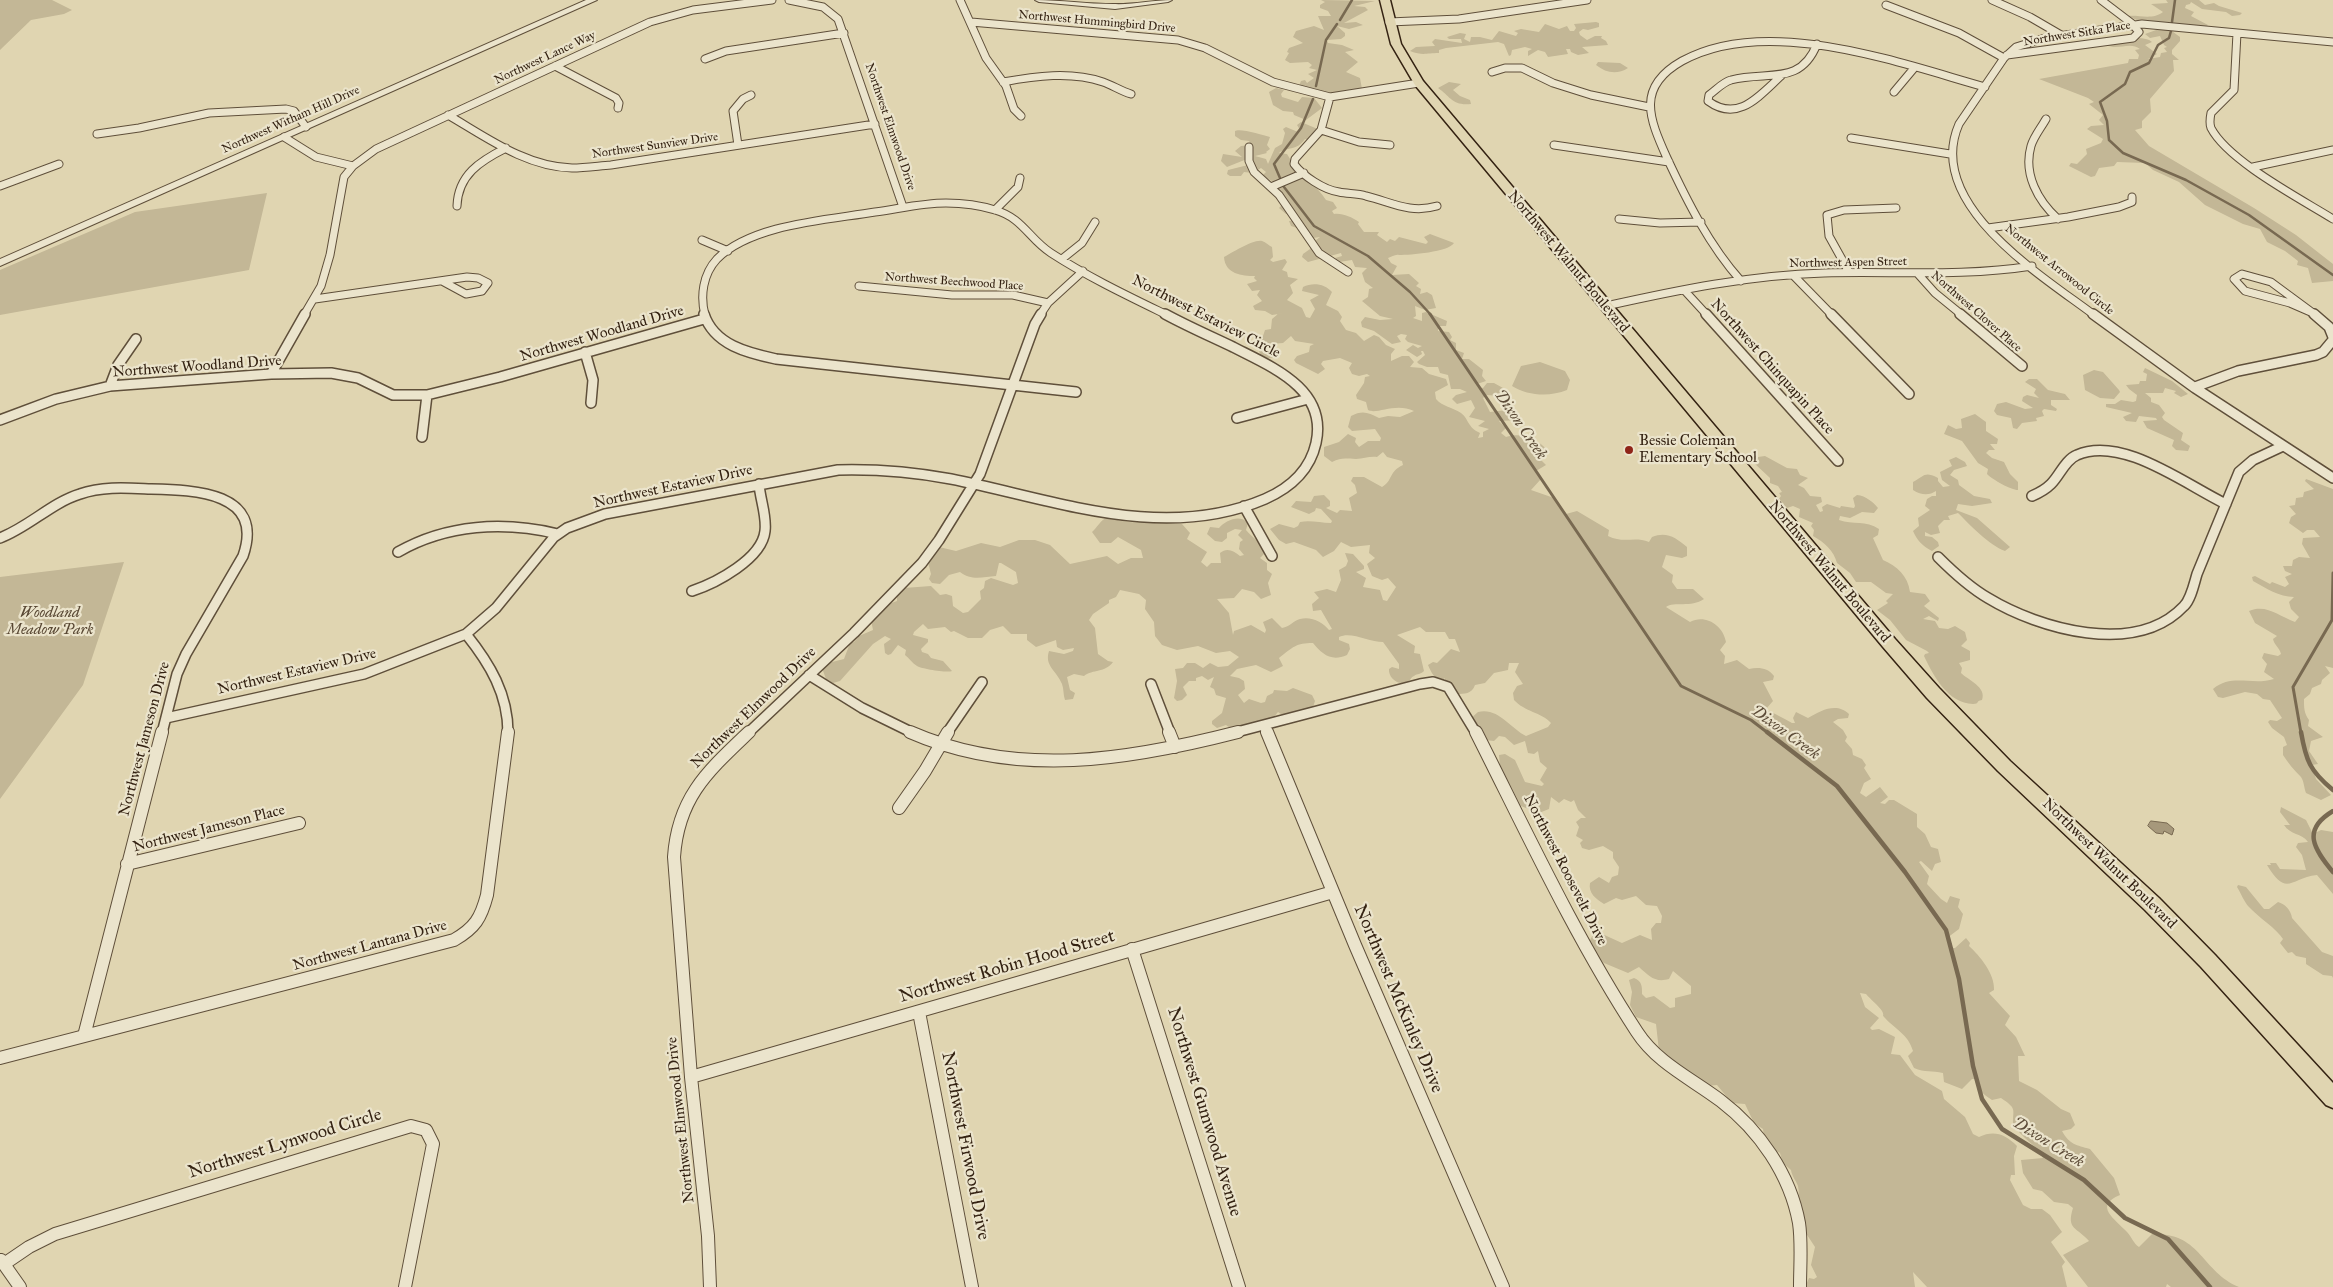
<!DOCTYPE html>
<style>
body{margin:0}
canvas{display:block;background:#e0d5b1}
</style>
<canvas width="2333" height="1287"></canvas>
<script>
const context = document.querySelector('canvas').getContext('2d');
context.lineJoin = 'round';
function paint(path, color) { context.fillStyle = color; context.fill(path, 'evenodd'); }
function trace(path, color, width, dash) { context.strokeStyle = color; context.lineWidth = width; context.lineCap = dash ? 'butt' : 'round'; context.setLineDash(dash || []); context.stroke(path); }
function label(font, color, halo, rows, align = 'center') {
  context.font = font + ' "IM FELL Great Primer",serif'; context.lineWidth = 4.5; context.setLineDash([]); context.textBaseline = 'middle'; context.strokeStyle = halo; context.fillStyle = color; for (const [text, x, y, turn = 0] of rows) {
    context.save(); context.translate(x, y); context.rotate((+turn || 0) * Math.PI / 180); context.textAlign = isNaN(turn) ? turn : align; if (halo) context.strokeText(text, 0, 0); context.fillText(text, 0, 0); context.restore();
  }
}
const green = new Path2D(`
 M0 0H52L72 10 64 14 31 20 0 50Z
 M1321 0 1375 1 1354 6 1365 7 1368 10 1344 23 1356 22 1363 25 1349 29 1337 26 1345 33V36L1341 39 1327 40 1328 43 1342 45 1354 50 1345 52 1358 62 1346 72 1360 78 1362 89 1338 93 1306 94 1299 86 1301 81 1305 80 1307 83 1314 78 1308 74 1317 70 1309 68 1312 65 1308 62 1290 63 1285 60 1289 53 1287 52 1289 48 1303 43 1293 37 1296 31 1314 26 1324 30 1318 16H1331L1328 11 1320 8V5L1325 2Z
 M2166 0H2199L2205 5 2214 3 2219 6 2242 13 2240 15 2232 16 2226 12 2202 9 2191 2 2190 4 2186 5 2185 8 2194 12 2191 16 2208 25 2206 27 2139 21 2128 16C2140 15 2153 20 2163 12L2151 4 2168 3Z
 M1596 22 1599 23V27L1588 30 1583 29 1579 32 1580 35 1587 40 1595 36H1602L1601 38 1606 41 1608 45 1582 47 1589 53 1578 55 1571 52 1570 49H1566L1568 54 1548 57 1545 52 1538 50 1528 56V51L1532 49 1525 47 1512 50 1511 55 1509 56 1504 44 1498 42 1446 48 1439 50V53C1426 53 1423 56 1410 51L1416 47 1435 46 1432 42 1435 39 1462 43 1461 39H1449L1447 37 1460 33 1466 34 1464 39 1470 42 1471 37H1480L1492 40 1499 31 1516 36 1518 33 1514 31 1521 29 1539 32 1545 24 1559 29 1567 26 1570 31H1574L1576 28 1574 24Z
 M2159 29H2169L2180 37V41L2172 50V54L2179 60H2173L2174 71 2150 99 2151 112 2142 121V128L2135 130 2149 146 2254 208 2296 235 2333 264V281L2312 283 2308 268 2297 265 2298 261 2285 251 2267 242 2260 229 2243 224 2205 205 2179 182 2153 170 2145 163 2117 162 2114 166 2099 168 2095 176 2091 177 2069 166 2071 163 2077 164 2087 154 2086 149 2101 143 2103 139 2087 129 2091 126 2104 125 2099 120 2103 115 2089 104 2094 102 2088 98 2039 79 2128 63 2129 59H2138L2139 55 2135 50 2140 49C2130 41 2117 51 2107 45 2117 40 2143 34 2152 42L2145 45 2157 54 2148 59 2160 57 2161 53 2167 52 2164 48 2167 47 2164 45 2160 36 2150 38 2145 34Z
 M1598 62 1620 63 1628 68C1617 75 1606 73 1596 65Z
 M1449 82 1461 84 1453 90 1460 96 1470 100 1471 104C1452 106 1450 96 1438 88Z
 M1276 88 1284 90 1281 94 1282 97 1298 102 1302 97 1314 98 1322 108 1306 120 1294 115 1293 112 1283 111 1273 105 1269 92Z
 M1301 122 1320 130 1322 136 1309 140 1305 139C1296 152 1287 146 1279 153L1287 154 1295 167 1292 168C1296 174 1304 176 1311 182 1317 188 1321 193 1326 200L1333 202 1337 208 1332 211 1334 214C1343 213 1351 217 1359 222L1358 224 1364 232H1379L1377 235 1387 242 1390 239 1395 241 1399 237 1426 244 1428 242 1424 237 1430 234 1454 243C1449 252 1410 255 1399 255 1395 254 1392 257 1388 258L1391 263 1397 266 1392 275 1409 274 1419 283 1416 286 1421 289 1420 294 1427 292 1432 295 1436 308 1425 310 1415 306 1416 316 1413 318 1422 321V313L1426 312 1447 321 1446 326H1438V331L1449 332 1452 337 1450 340 1456 343V350L1464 353 1462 359H1469L1483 370 1482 376 1486 381 1477 384 1478 387 1483 388 1487 383H1494L1503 388 1500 396 1486 395 1483 398 1490 412 1515 409 1521 418 1519 420 1499 421 1506 428 1501 433 1506 437C1521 432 1537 438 1548 451L1541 457 1542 461 1546 465 1536 471 1541 479 1531 490 1554 498 1566 514 1577 511 1609 530 1608 536C1624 544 1634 536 1649 542L1652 537C1667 531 1676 538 1687 547V556L1682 558 1666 555 1662 567 1673 575 1672 582 1677 589H1693L1704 599C1691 608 1674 601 1666 607L1690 622C1705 614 1723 625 1726 642L1720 650 1725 656 1724 664 1737 660 1749 669C1759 667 1768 668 1774 676L1773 680 1763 682 1773 701 1766 709C1774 714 1784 718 1792 723H1795L1793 718 1796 712 1808 718C1821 710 1837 702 1849 714L1848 718 1838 719 1833 722 1843 730 1847 737 1845 741 1852 749 1853 755 1862 759 1866 765 1864 768 1871 779 1864 783 1860 793 1866 797 1880 787 1888 797 1880 803 1885 804 1889 800H1894L1917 814V827L1925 834 1931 847 1938 849 1941 862 1935 864 1932 871 1921 861 1919 862 1929 876 1927 884 1941 899 1947 903 1950 896 1960 899 1958 907 1963 914 1959 929 1947 938 1950 948H1955L1966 938 1970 943 1969 946C1980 956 1995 974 1994 990L1989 993 2010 1016 2005 1025 2016 1037 2025 1056H2018L2019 1081 2037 1090 2061 1109 2070 1113 2075 1125 2071 1129 2062 1131C2070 1145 2076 1145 2090 1149L2114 1178 2120 1195C2093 1206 2115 1219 2127 1232 2132 1237 2133 1243 2139 1247L2152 1234C2201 1232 2201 1271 2239 1287H2171L2167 1284 2166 1287H2088L2063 1255 2089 1241C2077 1227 2066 1230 2073 1208L2068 1204 2054 1202 2042 1191 2033 1189 2023 1173 2021 1160 2043 1158C2035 1143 2021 1138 2013 1124 2013 1108 2017 1109 2001 1098L1992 1100C1983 1094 1977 1090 1975 1079H1972L1962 1089 1944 1082 1943 1073C1932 1070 1925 1073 1914 1068L1908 1056 1913 1051C1908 1034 1896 1030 1885 1018 1881 1014 1885 1017 1882 1011 1878 1005 1871 1000 1866 994L1860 993 1865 1007 1879 1018 1870 1028 1872 1030 1879 1029 1895 1037 1891 1054 1900 1055 1915 1075 1942 1091 1944 1099 1965 1117 1973 1134 1979 1137C1994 1130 2005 1134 2017 1146L2014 1156 2015 1175H2011L2010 1180 2023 1205 2031 1209H2042L2050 1215 2062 1232 2051 1242 2065 1262 2062 1266 2067 1287H1927L1913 1272 1915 1287H1805L1809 1278 1814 1279 1817 1277 1811 1265 1815 1247 1794 1215C1798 1204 1800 1197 1798 1186 1796 1180 1792 1177 1791 1170L1783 1163 1780 1153C1770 1148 1764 1141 1763 1129L1754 1123 1745 1104 1732 1103 1717 1085 1706 1086 1659 1051 1656 1024 1636 1017 1630 1005 1632 992 1629 980 1634 978C1642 981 1642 986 1642 994L1646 998 1654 996 1670 1008 1675 1007V998L1691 994V986L1673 971 1669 979C1655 983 1649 976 1639 967L1628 973 1604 963 1597 957 1588 943 1593 935 1600 933 1622 943 1640 935 1652 940 1651 929 1656 923H1661L1662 916 1657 906 1646 905 1636 896 1622 900 1616 898 1604 904C1596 899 1588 893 1590 883L1599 877 1609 883 1612 877 1618 875 1619 867 1613 858V852L1603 846 1589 850 1582 848 1580 843 1583 840 1576 836 1579 827 1576 822 1581 818H1586L1578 810 1574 800 1571 802 1564 799 1559 803 1551 797 1549 809 1539 813 1513 803 1500 767 1499 755 1505 754 1515 760 1525 782 1542 786 1544 784 1540 780 1547 768 1540 762 1538 751 1534 754 1528 753 1525 741 1514 745 1505 737 1499 736 1494 741 1484 740 1470 719 1478 712C1498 707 1510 728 1526 736L1548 727 1551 723C1541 712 1525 712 1514 700L1513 693 1517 686 1523 684 1515 672 1519 663H1509L1508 670 1494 673 1485 683 1475 685C1472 694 1464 694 1457 694L1445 682V678L1442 681C1435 680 1431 672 1428 665L1433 662 1437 663 1451 649 1460 652 1455 639H1449L1445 632H1426L1420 627 1397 635 1415 646 1414 653 1420 654 1424 671C1420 675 1418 673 1414 676 1411 677 1411 680 1408 681 1399 687 1388 678 1389 669L1392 667 1399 669V664L1383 642C1369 642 1351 631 1339 637V640L1349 644 1350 649 1347 655C1331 662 1322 654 1313 643 1296 643 1293 647 1279 658L1283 666 1271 672 1256 665 1237 669 1230 676 1239 678 1244 681 1245 689 1238 695 1244 703 1249 699 1261 703 1265 702 1267 696 1273 693 1274 690 1287 691 1293 688 1312 695 1315 701 1313 707 1284 716 1278 712 1274 717 1260 722 1255 732C1245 734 1234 731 1226 725L1217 728 1212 724V721L1222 713 1226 698 1216 695 1214 689 1210 687 1214 677 1208 680 1202 676 1196 678V681H1189L1183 687 1187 695 1182 700 1177 701 1174 698 1177 681 1175 669 1183 668 1187 663H1195L1203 668 1210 663 1218 667 1228 666 1239 657 1230 651 1216 653 1198 646 1177 650 1162 645 1155 636 1154 622 1145 609 1146 600 1139 594 1120 590 1116 597 1109 600V603L1093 614 1089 620 1095 628 1098 654 1108 661 1113 662C1105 673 1093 669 1084 676L1074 674 1067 677 1070 690 1075 693 1073 699 1065 700C1063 695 1064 689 1062 684 1057 671 1044 666 1049 651L1064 654 1073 651 1074 648 1063 650 1057 647 1056 640 1036 647 1027 640V634H1011L1003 626 990 630 982 638H968L954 631 951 632 945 627 928 629 923 624 914 632 913 635 928 639V642L921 649 922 652 928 654 931 658 943 661 952 671C947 673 922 669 917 666 912 663 909 658 905 655L906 650 898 645 891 654 888 655 885 653 884 644 891 639 885 636 873 644 840 681 833 683 826 679 822 668 828 663 844 659 850 643 854 642 859 636 873 630 871 620 886 605 897 601V594L904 588 931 586 940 595 946 594 952 596 953 606 963 613 968 612 981 599 980 591 984 588 985 581 991 578 1013 585 1018 583 1016 572 1001 563H999L996 576C983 577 971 581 960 572L949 575 940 584 932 583 929 579 931 574 928 562 939 547 956 551 981 543 1000 547 1019 540H1035L1050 545 1070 564 1107 556 1118 564 1131 558H1143L1141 550 1118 537 1111 543H1100L1092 532C1097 528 1101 519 1107 518 1112 516 1117 521 1122 521 1142 524 1162 522 1182 524L1190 533 1187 539 1207 552 1201 562 1207 567 1211 563H1221L1220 553C1227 547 1234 551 1240 556L1244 555 1239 549 1240 542 1243 540 1238 535 1242 530 1235 529 1227 533V538L1222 542 1215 541 1207 534 1210 527 1219 528C1226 520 1240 514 1248 523L1246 530C1253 539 1262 542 1265 553L1260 558 1267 563V570L1272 574 1268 583 1271 595 1261 599 1254 592 1242 589 1234 598 1217 599 1229 613 1233 635 1234 631 1251 625 1265 633 1266 630 1263 622 1272 618 1282 628C1290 627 1294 620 1300 619 1311 616 1323 622 1329 630L1332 629 1321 610 1313 611 1312 604 1319 598 1314 592 1327 589 1336 592 1341 580 1339 570 1346 566 1348 561 1345 553 1353 554 1364 566V569L1356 572 1366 578 1363 587 1380 590 1383 600 1387 601 1396 587 1388 578 1382 580 1372 576 1367 564 1375 558 1369 553 1370 545 1351 547 1341 542 1334 551 1323 557 1316 550 1294 542 1286 544 1279 540 1270 529 1279 524 1294 528 1298 526 1300 522C1311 520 1320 523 1331 523L1332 521 1321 509 1316 508 1315 511 1309 514 1291 507 1296 501 1311 502 1314 496 1324 495 1330 501V506L1326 508 1337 513 1340 510 1352 511 1349 498 1357 493 1355 485 1351 481 1353 477H1364L1382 487C1393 481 1388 472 1403 465L1402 461 1387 457 1383 452 1377 457C1369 456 1364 459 1356 459 1346 459 1342 457 1332 462L1324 456V447L1339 442 1348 434 1356 438 1355 442 1359 447 1368 441H1380L1381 438 1375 429 1352 431 1348 427 1351 416C1362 410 1368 412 1379 418L1388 416 1400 417 1414 411C1395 402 1377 415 1368 410L1366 402 1357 399 1356 395 1364 383 1365 377 1370 376 1367 374 1359 376 1352 374 1349 368 1352 363 1340 358 1323 361 1321 364 1325 369 1318 374 1296 363 1294 360 1297 356 1309 352 1310 346 1314 344 1295 341 1291 336 1283 343 1271 344 1277 357 1262 359 1259 351 1262 346 1257 338 1263 336 1265 330 1271 329 1272 319 1278 314 1285 313 1272 315 1265 311 1255 310 1253 306 1262 301 1257 295 1260 290 1252 291 1247 284 1257 281 1254 278 1255 276C1242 276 1225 274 1224 257 1232 253 1253 239 1262 241 1266 242 1269 246 1272 247L1273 257 1270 260 1273 262 1285 259 1287 262 1282 270 1287 272 1288 277 1298 279 1290 285 1293 293 1287 300 1302 308 1306 317 1310 318 1315 309 1310 300 1319 295 1302 291 1303 287C1313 282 1325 284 1332 292L1326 305 1338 311 1342 317 1340 321 1346 330 1356 333 1364 341 1374 335 1379 337 1386 345 1395 349 1391 354V361L1402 356H1409L1414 362 1410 367 1422 368 1429 374 1446 379 1448 385 1435 392 1436 399C1443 407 1452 407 1461 413 1469 419 1467 427 1480 433L1478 438 1483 437V432L1489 429 1478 426 1485 421 1469 417 1475 408 1471 400 1457 404 1452 399 1456 395 1467 392 1460 389H1451L1448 375 1440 373 1438 367H1427L1419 364 1417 362 1425 355 1423 351H1421L1422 354 1417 357 1406 350 1413 345 1418 348 1422 346 1408 342 1405 339 1407 335 1401 334 1397 336 1401 342 1392 344 1374 331 1362 327 1361 322 1365 317 1380 320 1393 319 1380 316 1362 301 1368 297 1369 289 1373 288 1365 282 1362 273 1367 268 1355 267 1352 260 1339 262 1335 258 1342 256 1341 253 1308 262 1302 257 1303 254 1310 249V245L1320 237 1306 239 1297 228 1291 226 1289 221 1296 220 1291 214H1286L1279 208 1283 204 1275 196 1278 185 1265 177 1263 175 1266 172 1261 168 1253 173 1244 172 1241 176H1230L1227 174 1228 170 1248 165 1247 159 1227 167 1221 161 1223 154 1242 157 1235 151 1241 146 1251 145 1249 141 1241 140 1235 136V131C1240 128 1263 135 1270 137L1267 145 1270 149 1266 152 1267 153 1255 156 1266 159 1268 164 1275 148 1282 144 1285 133 1283 129 1286 127 1298 132 1300 130 1297 125Z
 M267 193 249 270 0 315V270L135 212Z
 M1540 362 1565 371 1570 380 1567 390C1550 397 1528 396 1512 386L1521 366Z
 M2145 368 2172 381 2188 394 2181 397 2174 393 2176 391 2165 388 2163 393H2145L2151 398V402L2159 405 2165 413 2162 417 2164 420 2183 433 2181 440 2190 446 2188 451 2176 450 2172 446 2174 440 2147 428 2143 421 2157 420 2156 418 2139 416 2136 422 2126 421 2123 417 2132 413 2106 407V404H2115L2121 400 2133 402 2136 401 2137 395 2129 389 2126 385 2139 384 2140 381H2146L2147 374 2143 372Z
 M2094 370 2103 372 2119 390 2120 392 2114 399 2100 398 2085 390 2083 375Z
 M2029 379H2037L2048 390 2065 394 2070 400H2051V405L2057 409 2056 411 2044 409 2042 411 2044 416 2036 418 2037 421 2022 423 2017 429 2013 428 2011 418 1997 415 1994 411 1997 404 2006 402 2025 409 2033 408 2022 401 2023 397 2027 395 2039 398 2034 393 2036 389 2025 382Z
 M1975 414 1986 422V431L1998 439 1997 444H1990L1995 450H1989L1986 453 1992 458 2004 462 2010 474 2018 482V490C2011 490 1993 480 1987 474L1988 469 1978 463 1962 441 1944 434 1948 425 1956 429 1962 428 1961 419Z
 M1765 456 1787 468 1797 469 1800 475 1808 478 1798 485 1804 488 1810 496 1821 497 1822 502 1816 505 1820 512 1823 511 1822 507 1827 504 1840 508 1841 506 1854 508 1855 506 1853 498 1857 495C1866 496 1873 502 1878 508L1874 513 1862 512 1850 518 1840 516 1839 520C1853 525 1866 520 1879 529L1878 535 1873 538 1883 560C1897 566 1908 576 1910 592L1925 594 1930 601 1924 606 1939 618 1938 621 1929 616 1923 619 1935 621 1939 628 1948 629 1955 626 1965 632 1967 640 1961 646 1970 651V660L1959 663 1962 668 1961 673C1968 680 1987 687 1982 700 1975 701 1980 704 1973 704 1948 703 1934 677 1924 656L1925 654 1929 653 1927 651 1906 640 1890 620 1877 610 1888 603 1886 601 1893 594 1886 593 1871 582H1856L1850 573 1837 563C1834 551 1824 542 1813 536L1814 530 1811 526 1813 523 1799 517 1800 509 1793 506 1787 508 1779 499 1781 496 1779 493 1782 492 1778 486 1770 483V478L1754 463 1758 457Z
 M1956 457 1965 462 1967 466 1954 470 1950 475 1958 480 1959 485 1974 496 1990 499 1992 503 1972 506 1958 504 1956 510 1977 518 2010 547 2005 551C1989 545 1970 525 1958 513L1948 516 1950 520H1944L1938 526 1940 533 1931 535 1925 532V536L1932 537 1938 542 1939 546 1932 551C1922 546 1917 540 1913 531L1919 526 1918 518 1930 510 1925 506 1927 499 1932 496H1936V491C1930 495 1922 496 1913 490V482C1925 476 1924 471 1938 478V481L1943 487 1950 486 1942 480 1940 472 1952 466 1949 460Z
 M2306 479 2333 489V668L2325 666 2330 673 2322 680 2321 684 2312 688 2310 694 2304 699C2304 708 2304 713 2309 720L2308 726 2323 737 2311 741 2309 751 2318 764 2312 765 2316 779 2331 795 2321 800 2306 793C2304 788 2304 781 2301 777 2294 770 2288 763 2283 755V747L2287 745 2284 737 2272 728 2268 722 2270 720 2277 721 2282 718 2270 700 2263 699 2257 694 2245 692 2223 698 2218 697 2213 689C2232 673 2252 686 2274 679L2264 672 2267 664 2262 658 2264 653 2278 656 2281 654C2280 648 2274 645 2273 639L2277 636 2255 623 2249 611C2267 604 2278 616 2295 622L2299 617 2291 609 2289 602 2294 597C2279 597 2266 588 2253 581L2252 577 2255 576 2270 584 2272 582 2285 587 2289 584 2285 577 2292 574 2285 571 2283 566H2292L2293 560 2299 557 2310 558 2302 544 2303 538 2320 537 2314 530H2307L2303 533 2289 523 2291 517 2296 514 2289 506 2295 505 2296 498 2303 497 2304 492 2314 489 2305 481Z
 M124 562 83 685 0 799V577Z
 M2281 807 2306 820 2313 834 2321 830 2333 832V894L2317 875C2290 878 2287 898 2267 865H2271L2270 863H2276L2280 869 2306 870 2302 855 2296 847 2298 843 2308 842C2302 833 2290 835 2284 825H2290L2280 812Z
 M2238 885 2246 887 2264 909H2269L2278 902C2285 904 2291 910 2292 918L2322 952 2333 956V978L2332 976 2323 975 2306 964V958L2296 956 2292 952 2288 953 2280 943 2283 939C2277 929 2258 917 2249 907 2244 902 2241 893 2237 887Z`);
const water = new Path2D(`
 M2151 821 2167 823 2174 829 2172 835 2164 831 2163 834 2156 833 2148 826Z`);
const streamFar2 = new Path2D(`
 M1340 20 1352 0
 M2172 22 2175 0
 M2171 31 2169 38 2158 45 2149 63 2130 72 2125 84 2100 102 2107 121 2109 140 2123 153 2186 180 2249 215 2333 275
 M1316 86 1326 40 1337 24
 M1280 178 1274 164 1301 128 1313 99
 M1284 187 1314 226 1368 256 1410 292 1431 315`);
const streamFar1 = new Path2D(`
 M1430 314 1681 686 1751 720 1768 733
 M2301 733 2293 687 2332 620 2333 573`);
const stream = new Path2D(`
 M1767 732 1837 786 1905 872 1946 930 1959 979 1973 1066 1982 1099 2002 1129 2084 1180 2125 1218 2168 1239 2210 1287
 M2301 732C2306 761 2310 771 2333 790
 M2333 811C2301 830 2314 849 2333 872`);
const minorFar2 = new Path2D(`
 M789 0 823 7 838 19 903 207
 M960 0 986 58 1006 86 1014 109 1021 116
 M1992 0 2030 17 2061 35
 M2101 0 2134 25
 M1886 5 1959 33 2004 58
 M971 22 1178 40 1205 48 1273 82 1330 97 1419 83
 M1389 22 1459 19 1587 0
 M2237 33 2234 90 2211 113C2210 118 2209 123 2211 128 2228 161 2301 199 2333 219
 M2007 55 2133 38 2139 32 2133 25
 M705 59 726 51 844 33
 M555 66 616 98 619 103 618 108
 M1492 72 1505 68H1522L1553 83 1591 95 1649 107
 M1781 76C1759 96 1738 123 1708 101L1709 95C1716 90 1723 82 1731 80 1767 70 1800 87 1817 44
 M1003 82C1035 76 1071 71 1103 82 1112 85 1121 91 1131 94
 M1894 92 1915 67
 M1330 97 1321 130 1295 159 1294 164C1303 176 1324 190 1339 192 1348 194 1357 193 1366 196 1391 202 1410 214 1437 206
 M448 115C486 137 526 167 572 168 585 168 598 166 611 165L875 124
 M2046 119C2041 128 2034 136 2031 146 2023 174 2038 201 2058 219
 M1321 130 1359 142 1390 145
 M97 134 139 128 209 113 286 109 294 111 306 127
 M284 137 316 157 353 166
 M1851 138 1950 154
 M738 145 733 111 743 99 751 95
 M1554 145 1669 162
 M1249 147V161L1254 172 1279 195 1319 253 1348 272
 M2253 167 2333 150
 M0 186 59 164
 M1271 187 1304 173
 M457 206C458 175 480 161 506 148
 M995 210 1018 187 1020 178
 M1619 219 1660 223 1701 222
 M1988 228 2068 217 2119 207 2132 202V197
 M702 240 728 251
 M1062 259 1082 243 1095 222
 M1849 272 1829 236 1827 215 1844 210 1896 208
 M1918 274 1935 293 1962 315
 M2242 274 2271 282 2313 313 2290 303 2245 291 2234 279Z
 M1793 275 1832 315
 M1741 281C1709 245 1687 201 1667 158 1649 118 1636 87 1682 61 1767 14 1899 63 1985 87
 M859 286 952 295H1013L1048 303
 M1685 291 1707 315
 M315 299 467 277 478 278 488 283 482 291 466 294 442 281
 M1606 306C1678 290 1750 275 1824 273 1894 271 1962 277 2032 266
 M2313 313 2316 315
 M304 315 321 286 330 255 344 177 353 166 376 149 650 22 693 10 772 0
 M705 315C700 296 703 274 717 259 752 224 828 220 875 212 898 209 922 203 946 203 962 203 979 205 995 210 1023 218 1029 239 1051 253 1088 277 1128 296 1167 315
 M1040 315 1048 303 1083 271
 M2094 315C2041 275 1924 204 1959 124L2004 58 2016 47 2045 38 2142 24 2333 42`);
const minorFar1 = new Path2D(`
 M704 314C714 345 748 353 776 359L1076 392
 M1706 314 1838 461
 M1831 314 1909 394
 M1960 314 2022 366
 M2093 314 2195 388 2333 478
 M2314 314 2329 327 2333 337
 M585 352 593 380 591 403
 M271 374 305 314
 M110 386 118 365 136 339
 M2195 387 2238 371 2316 355 2323 352 2333 340
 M1237 418 1308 399
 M0 420 56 399 110 386 271 374 331 373 358 378 393 395H427L500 377 704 319
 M422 437 427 395
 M2032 496C2039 493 2046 489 2051 484 2060 475 2065 460 2077 455 2122 435 2186 485 2226 504
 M1244 506 1272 556
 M0 538C29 527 51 503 80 494 103 486 127 488 151 489 195 490 265 492 243 556L186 654 177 674 162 733
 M398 552C447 524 504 521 558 534
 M1938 557C1953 572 1969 587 1988 598 2039 629 2136 657 2184 606 2191 599 2194 584 2197 574 2211 540 2225 506 2239 472L2253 460 2283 446
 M692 591C716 583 762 559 765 531 767 516 760 499 759 484
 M466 634C490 664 508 694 508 733
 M809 675 862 708 913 733
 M1151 684 1170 733
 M166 718 364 674 466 634 496 608 554 537 567 528 605 514 838 470C876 469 913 472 951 479 1053 499 1162 543 1265 499 1290 488 1310 470 1316 443 1328 389 1272 367 1233 347 1210 336 1187 326 1165 314
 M1264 725 1267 733
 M748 733 854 633 922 563 939 540 980 474 1035 324 1041 314
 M947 733 982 682
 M1233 733 1420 684 1433 682 1448 687 1476 733`);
const minor = new Path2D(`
 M910 732C1017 779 1129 760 1238 732
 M1169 732 1175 747
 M1267 732 1355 945 1503 1287
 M1476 732C1527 833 1575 937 1637 1032 1657 1063 1692 1079 1721 1101 1759 1130 1790 1174 1799 1223 1802 1243 1800 1266 1800 1287
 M899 808 925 771 948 732
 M127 864 299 823
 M1132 949 1239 1287
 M919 1012 972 1287
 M84 1036 162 732
 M0 1058 454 940C475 928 481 918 487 895L508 732
 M691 1077 1333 892
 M1 1260 20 1287
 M4 1264 29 1247 55 1234 411 1126 426 1130 433 1144 405 1287
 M710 1287 708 1236 691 1077 674 857C678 797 708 771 749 732`);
const tertiary = new Path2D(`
 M586 0H597L0 266V259Z
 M1035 0C1061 0 1087 4 1113 4 1133 5 1153 0 1172 0L1168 2 1115 9 1039 2Z`);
const primary = new Path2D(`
 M1380 0H1390L1401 44 1423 81 1895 639 1939 688 2010 761 2159 898 2215 955 2333 1083V1108L2326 1105 2201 967 2145 910 1998 771 1927 698 1883 647 1415 85 1391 44Z`);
const markers = [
 [1629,450,5,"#8f2418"]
];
const farStreetnames = [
 ["Northwest Hummingbird Drive",1097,22,5],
 ["Northwest Sitka Place",2077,34,-9],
 ["Northwest Lance Way",545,58,-25],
 ["Northwest Witham Hill Drive",291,120,-24],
 ["Northwest Elmwood Drive",890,127,71],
 ["Northwest Sunview Drive",655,146,-8],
 ["Northwest Aspen Street",1848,263,-1],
 ["Northwest Arrowood Circle",2059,270,39],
 ["Northwest Beechwood Place",954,282,4],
 ["Northwest Clover Place",1976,312,41]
];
const streetNames = [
 ["Northwest Walnut Boulevard",1568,262,50],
 ["Northwest Estaview Circle",1206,317,27],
 ["Northwest Woodland Drive",602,334,-16],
 ["Northwest Woodland Drive",197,367,-4],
 ["Northwest Chinquapin Place",1772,367,48],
 ["Northwest Estaview Drive",673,487,-12],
 ["Northwest Walnut Boulevard",1829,572,50],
 ["Northwest Estaview Drive",297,672,-13],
 ["Northwest Elmwood Drive",754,708,-44],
 ["Northwest Jameson Drive",145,739,-75],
 ["Northwest Jameson Place",209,829,-14],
 ["Northwest Walnut Boulevard",2109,864,44],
 ["Northwest Roosevelt Drive",1565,870,63],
 ["Northwest Lantana Drive",370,946,-15],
 ["Northwest Elmwood Drive",681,1120,-96]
];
const poiNames = [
 ["Bessie Coleman",1639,441],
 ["Elementary School",1639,458]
];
const parkNames = [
 ["Woodland",50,613],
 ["Meadow Park",50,630]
];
const waterNames = [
 ["Dixon Creek",1520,425,56],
 ["Dixon Creek",1785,733,36],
 ["Dixon Creek",2048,1143,32]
];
const nearStreetnames = [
 ["Northwest Robin Hood Street",1007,967,-16],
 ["Northwest McKinley Drive",1398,999,67],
 ["Northwest Gumwood Avenue",1204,1112,73],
 ["Northwest Lynwood Circle",285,1144,-17],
 ["Northwest Firwood Drive",965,1146,79]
];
paint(green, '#c3b796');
paint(water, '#a6987b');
trace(water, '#786951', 1);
trace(streamFar2, '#786951', 2.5);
trace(streamFar1, '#786951', 3);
trace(stream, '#786951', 4.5);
trace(minorFar2, '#5f4f3a', 9);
trace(minorFar1, '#5f4f3a', 12);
trace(minor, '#5f4f3a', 14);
trace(tertiary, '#5f4f3a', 2);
trace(primary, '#342212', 3);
trace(minorFar2, '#ebe4cc', 7);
trace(minorFar1, '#ebe4cc', 9);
trace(minor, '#ebe4cc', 12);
paint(tertiary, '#ebe4cc');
paint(primary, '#e0d5b1');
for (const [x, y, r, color] of markers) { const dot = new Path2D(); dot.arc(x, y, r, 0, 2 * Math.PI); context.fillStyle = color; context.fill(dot); trace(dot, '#ebe4cc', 2); }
label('12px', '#342212', '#ebe4cc', farStreetnames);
label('15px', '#342212', '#ebe4cc', streetNames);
label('15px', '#342212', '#ebe4cc', poiNames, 'left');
label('italic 15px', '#584733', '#ebe4cc', parkNames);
label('italic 16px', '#5c4b37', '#ebe4cc', waterNames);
label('18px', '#342212', '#ebe4cc', nearStreetnames);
</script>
